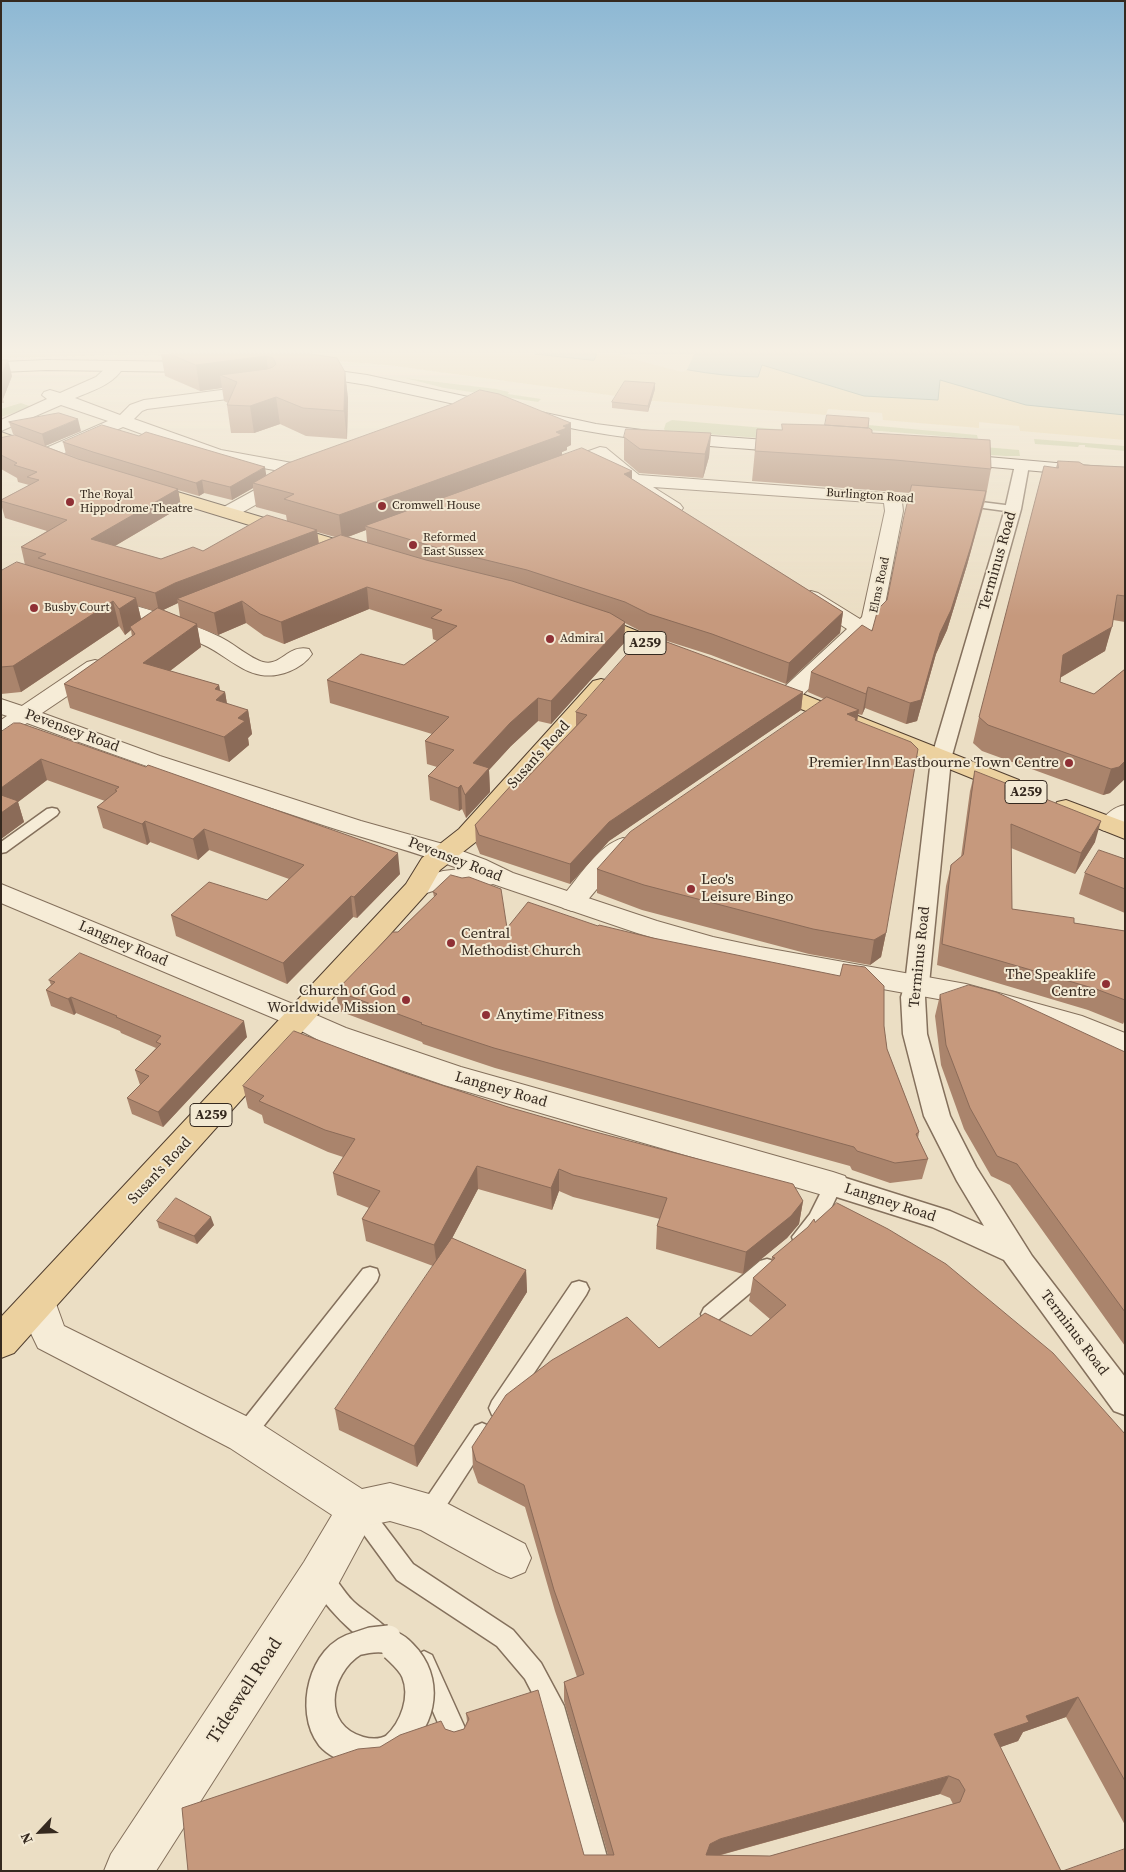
<!DOCTYPE html>
<style>
body{margin:0}
#map{position:relative;width:1126px;height:1872px;overflow:hidden;background:#ebdec4;font-family:"Source Serif 4",serif}
canvas{display:block}
.frame{position:absolute;inset:0;border:2px solid #35291f;pointer-events:none}
.north{position:absolute;left:15px;top:1807px;width:50px;height:50px;-webkit-text-stroke:4px #f3e9d3;paint-order:stroke;rotate:245deg;font-size:14px;font-weight:700;line-height:20px;text-align:center;color:#35291f}
.north::after{content:'';display:block;margin:auto;width:18px;height:22px;background:#35291f;clip-path:polygon(50% 0,100% 100%,50% 72%,0 100%)}
</style>
<div id="map">
<canvas width="1126" height="1872"></canvas>
<div class="frame"></div>
<div class="north">N</div>
</div>
<script>
const context = document.querySelector('canvas').getContext('2d');
context.lineJoin = 'round';
function paint(path, color) { context.fillStyle = color; context.fill(path, 'evenodd'); }
function trace(path, color, width, dash) { context.strokeStyle = color; context.lineWidth = width; context.lineCap = dash ? 'butt' : 'round'; context.setLineDash(dash || []); context.stroke(path); }
function label(font, color, halo, rows, align = 'center') {
  context.font = font + ' "Source Serif 4",serif'; context.lineWidth = 4; context.setLineDash([]); context.textBaseline = 'middle'; context.strokeStyle = halo; context.fillStyle = color; for (const [text, x, y, turn = 0] of rows) {
    context.save(); context.translate(x, y); context.rotate((+turn || 0) * Math.PI / 180); context.textAlign = isNaN(turn) ? turn : align; if (halo) context.strokeText(text, 0, 0); context.fillText(text, 0, 0); context.restore();
  }
}
const green = new Path2D(`
 M405 378 496 389 509 392 508 394 541 399 538 402 444 388Z
 M21 403 32 407 1 417V409Z
 M672 420 1019 450 1020 456H1005L665 431 664 429 666 423Z
 M868 425 977 435 978 439 867 430Z
 M1034 439 1125 446V451L1085 447V445H1079L1078 447 1035 444Z`);
const sand = new Path2D(`
 M1 354H973L1125 364V440L1020 431 1019 426 979 422V428L883 420 882 413 828 409 826 415 653 401 388 365 296 358 120 355 1 358Z`);
const water = new Path2D(`
 M535 354H597L594 360Z
 M621 354H1125V415L1026 405 940 380 938 400 864 396 762 365 758 377C709 376 668 367 621 354Z`);
const pier = new Path2D(`
 M622 354H694L687 370 682 372 621 356Z`);
const service = new Path2D(`
 M890 495 927 497 932 500 927 503 887 500 885 498Z
 M965 500 1013 506 1018 509 1013 512 961 505V501Z
 M52 808 57 809 59 812 57 815 6 852 1 853V842L47 809Z
 M833 1178 839 1180 842 1185C834 1201 816 1250 794 1242L792 1237 810 1214 827 1180Z
 M767 1259 774 1261 776 1267 774 1273 718 1320 711 1322 704 1320 701 1314 704 1308 760 1261Z
 M370 1267 377 1269 379 1275 377 1281 251 1442 244 1445 237 1442 234 1435 237 1428 363 1269Z
 M579 1281 586 1283 589 1289 586 1295 506 1415 499 1417 492 1415 489 1408 492 1401 572 1283Z
 M482 1423 489 1426 492 1433 489 1440 437 1520 429 1524 421 1520 418 1513 421 1506 475 1426Z
 M359 1499 367 1503 413 1564 513 1630 541 1663 564 1706 611 1871H585L541 1710 525 1679 497 1646 397 1580 351 1517 348 1510 351 1503Z
 M321 1568C336 1574 342 1591 354 1602 367 1614 387 1623 394 1640L390 1648 382 1652C359 1642 319 1602 310 1579L313 1571Z
 M424 1651 432 1655 469 1737 466 1746 457 1749 448 1746 412 1663 416 1655Z`);
const pedestrian = new Path2D(`
 M1022 461 1027 462 1029 465 1021 509 951 759 929 984 925 997 927 1034 950 1116 976 1167 1032 1256 1125 1377V1415L1114 1411 1004 1260 932 1227 824 1193 820 1185 824 1177 833 1174 950 1211 984 1226 957 1181 924 1116 903 1034 901 997 905 984 931 759 1005 509 1015 465 1017 462Z`);
const minor = new Path2D(`
 M116 361 121 363 124 366C115 384 92 391 75 398L120 415 130 405 144 400 260 385 266 387 268 390 266 393 260 395 147 409 142 411 134 419 221 450 303 465 309 466 312 470 309 474 303 475 211 459 123 427 51 459 45 460 39 459 36 455 39 451 108 421 61 405 1 431V420L47 399 42 395 44 392 50 390 60 393 96 377 111 363Z
 M600 447 606 448 639 475 896 494 902 502 903 511 882 620 797 700 789 702 781 700 778 695 781 690 847 629 804 601 801 597 804 593 811 591 818 593 860 619 862 617 885 511 884 503 653 487 680 504 683 508 680 512C659 517 615 473 598 459L561 472 555 471 552 467 555 463Z
 M288 474 294 475 297 479 294 483 236 516 229 518 222 516 220 512 222 508 282 475Z
 M103 597C142 607 183 619 220 637 233 643 251 659 263 662 281 667 288 644 309 649L312 654C302 669 279 678 261 675 239 671 224 654 204 645 169 629 132 619 96 607L93 603 96 599Z
 M1 699 34 710 37 715 34 720 26 722 1 714Z
 M1125 805V826C1117 833 1112 833 1102 830L1098 825C1105 815 1113 807 1125 805Z
 M623 838 632 840 636 846 616 866 581 908 572 911 563 908 559 902 563 896C579 877 598 845 623 838Z
 M300 1008 346 1028 461 1067 833 1172 845 1176 849 1185 845 1194 833 1198 444 1085 326 1044 290 1025 285 1018 290 1011Z
 M39 1286 51 1290 64 1326 258 1422 362 1489 390 1483 429 1494 525 1544 531 1558 525 1572 511 1578 497 1572 421 1530 390 1521 370 1525 334 1592 156 1871H104L111 1854 304 1562 332 1515 230 1448 38 1348 25 1321 21 1301 27 1290Z`);
const tertiary = new Path2D(`
 M95 660 103 662 106 667 103 672 42 713 160 756 361 821 443 844 486 860 513 873 657 921 713 937 760 947 966 984 1082 1016 1125 1033V1056L1063 1031 966 1004 760 967 712 955 637 933 493 884C477 889 459 884 443 888 430 891 422 897 409 893L405 887 409 881 443 871 460 869C416 852 370 840 326 826 226 793 126 760 27 723L9 736 1 738V720L87 662Z
 M1 884 310 1011 315 1018 310 1025 300 1028 290 1025 1 903Z`);
const secondary = new Path2D(`
 M46 360 200 362 205 364 208 367 205 370 200 372 46 370 1 372V362Z
 M310 367 367 375 496 403 502 405 504 408 502 411 496 413 367 385 305 375 302 372 305 369Z
 M536 411 596 424 657 432 793 442 799 443 802 447 799 451 793 452C705 446 617 441 530 419L528 416 530 413Z
 M953 454 1125 469V479L947 463 944 459 947 455Z`);
const primary = new Path2D(`
 M1 432 45 448 48 452 45 456 39 457 1 443Z
 M144 482 368 549 371 553 368 557 361 559 354 557 138 491 135 487 138 483Z
 M589 614C621 622 651 638 682 649L685 654 682 659C679 659 677 660 674 660 656 660 624 638 606 632 597 629 584 628 579 620L582 616Z
 M601 679 609 681 612 686 609 691 477 841 440 870 427 893 14 1353 1 1358V1317L406 884 422 858 459 829 593 681Z
 M767 680 1019 780 1022 785 1019 790 1010 792 1001 790 759 692 756 687 759 682Z
 M1066 800 1125 822V839L1057 812 1054 807 1057 802Z`);
const serviceBridge = new Path2D(`
 M356 1644C315 1669 308 1733 360 1748 371 1751 383 1751 393 1745
 M356 1644C320 1653 307 1711 328 1738 336 1747 347 1751 358 1753 371 1756 383 1754 393 1745
 M356 1644 371 1639 389 1637
 M356 1644C367 1641 378 1639 390 1642 399 1645 404 1651 410 1658 432 1686 423 1726 393 1745
 M393 1649C400 1656 409 1663 413 1673 423 1697 412 1728 393 1745`);
const wall = new Path2D(`
 M161 354H311L345 372 348 399 347 439 306 436 280 424 254 433H231L227 405 228 403 224 401 222 388 200 391 165 376Z
 M1 376H12L3 399 4 403H2L1 404Z
 M655 389 648 412 612 408V402Z
 M9 422 81 431 45 446 85 461 66 454 63 442 267 475 571 445 567 447V450L562 452V455L632 471V479L843 612 840 633 786 684 711 655 648 635 625 623 624 643 551 724 538 721 511 746 489 770 490 792 466 818 462 809 459 811 430 800 428 776 437 767 427 764 425 741 432 734 330 703 327 680 404 665 437 641 433 639 432 629 369 609 284 644 264 636 246 623 218 635 197 627 201 647 170 671 219 685 220 691 225 692 227 704 248 710 252 734 248 738 249 745 229 762 70 708 64 684 132 637 131 630 125 635 119 626 21 692 1 694V571L25 565 21 547 47 531 5 518 1 504V500L29 485 18 482 17 478 1 469V438L15 435 13 434ZM253 488 256 507 286 515 287 521 203 551 161 559 115 546 181 507 178 490 199 496 204 493 232 500ZM366 530 367 542 348 537ZM317 532 335 537 319 543ZM178 603 180 617 163 610ZM138 606 154 611 141 619Z
 M868 428 872 433 991 469 985 501 967 565 947 630 936 654 917 721 906 724 865 708 862 715 858 714 857 721 886 933 881 957 870 965 809 954 642 910 597 893V869L824 699 808 692 811 672 872 631 887 600 910 493 752 481 757 429 782 430Z
 M711 433 709 457 703 478 639 473 624 460V437Z
 M1058 461 1084 465 1125 467V622L1113 620 1105 651 1060 678V682L1094 694 1125 669 1110 793 1103 795 982 751 973 743 979 717Z
 M803 692 801 710 609 841 570 884 480 854 476 844 475 825 522 783 576 726V712Z
 M1 732 400 874 357 918 353 917 287 984 176 936 171 915 267 900 289 879 209 850 198 860 150 842 147 845 103 828 97 807 105 801 47 780 18 802 24 822 1 839Z
 M975 771 1095 842 1075 874 1011 848 1012 909 1074 923 1125 931V1020L1123 1024 1088 1010 937 965 946 886 951 865 961 857 970 791Z
 M1125 859V913L1079 894 1085 873Z
 M451 875 507 928 884 1026 887 1049 919 1132 918 1138 928 1159 922 1179 890 1183 852 1170 850 1166 495 1068 423 1044 422 1042 339 1011 336 991 434 897 433 892Z
 M49 980 247 1037 163 1127 132 1114 127 1098 140 1085 135 1070 156 1048 121 1033 120 1031 76 1013 74 1015 51 1006 46 990 51 985Z
 M940 995 1125 1052V1346L1010 1185 991 1176 964 1129 941 1065 935 1016Z
 M405 1073 508 1107 803 1201 799 1224 787 1238 743 1274 656 1249 657 1226 660 1219 573 1197 559 1191 552 1210 478 1189 451 1240 526 1270 527 1292 417 1467 339 1430 335 1409 433 1266 366 1241 362 1219 369 1208 337 1195 333 1173 343 1157 328 1152 264 1123 262 1115 248 1108 243 1086Z
 M157 1221 214 1225 197 1244 159 1228Z
 M815 1222 1125 1434V1825L1066 1717 1023 1732 1018 1741 1000 1747 1061 1871H188L380 1747 445 1729 454 1732 464 1729 467 1721 466 1713 584 1855H608L564 1701V1682L577 1677 555 1611 525 1507 478 1483 473 1469 472 1447 659 1348 751 1336 770 1319 749 1301 753 1278 771 1262 772 1257ZM940 1794 950 1798 953 1804 770 1856 721 1855Z`);
const shadedWall = new Path2D(`
 M266 356 270 382H237L220 375 222 388 200 391 196 365Z
 M8 360 12 376 3 399 1 392V376Z
 M345 372 348 399 347 439 344 411Z
 M655 383V389L648 412V406Z
 M276 397 280 424 254 433 250 406Z
 M78 419 81 431 45 446 42 434Z
 M571 423V445L567 447V450L562 452V458L365 526 366 530 342 539 339 515 556 432 563 426Z
 M711 433 709 457 703 478 705 454Z
 M265 467 267 480 253 483V488L232 500 230 487Z
 M632 471V491L624 474Z
 M202 480 204 493 199 496 196 483Z
 M178 489 181 507 96 557 91 539Z
 M986 491 982 510 967 565 947 630 936 654 917 721 906 724 910 703 940 633Z
 M317 530 319 548 177 599 178 603 159 612 155 593 175 583Z
 M367 587 369 609 284 644 281 622Z
 M136 598 142 623 130 627 131 630 125 635 119 609Z
 M113 601 119 626 21 692 13 666Z
 M242 601 246 623 218 635 214 613Z
 M843 612 840 633 786 684 789 663Z
 M625 622 624 643 551 724V701Z
 M197 624 201 647 149 687 143 663Z
 M1112 627 1105 651 1056 680 1063 655Z
 M219 685 221 696 225 692 229 717 216 700 215 689Z
 M868 687 865 708 862 715 866 694Z
 M803 692 801 710 609 841 570 884V864L609 822Z
 M538 698V721L511 746 489 770 490 792 466 818 465 795 473 763 510 723Z
 M248 710 252 734 248 738 249 745 229 762 224 737 238 718Z
 M859 710 855 733 847 714Z
 M41 759 47 780 18 802 24 822 1 839V788Z
 M1125 761V779L1110 793 1103 795 1111 769Z
 M461 785 462 809 459 811 458 788Z
 M145 821 150 842 147 845 142 824Z
 M1101 821 1095 842 1075 874 1081 853Z
 M204 829 209 850 198 860 193 839Z
 M398 853 400 874 357 918 354 897Z
 M351 896 353 917 287 984 283 963Z
 M886 933 881 957 870 965 874 940Z
 M71 997 76 1013 74 1015 68 999Z
 M244 1021 247 1037 163 1127 158 1112Z
 M477 1166 478 1189 437 1267 434 1245Z
 M559 1169V1191L552 1210 551 1188Z
 M803 1201 799 1224 787 1238 743 1274 746 1252Z
 M211 1217 214 1225 197 1244 194 1236Z
 M526 1270 527 1292 417 1467 414 1446Z
 M1078 1697 1066 1717 1023 1732 1018 1741 984 1753 994 1734 1026 1716Z
 M949 1776 940 1794 716 1856 706 1855 710 1844 720 1839Z`);
const building = new Path2D(`
 M170 354H311L337 358 345 372 344 411 303 408 276 397 250 406 227 405 237 382 220 375 267 369 273 367 276 364 273 358 266 356 196 365Z
 M1 360H8L1 376Z
 M625 381 655 383 648 406 612 402Z
 M480 390 499 394 571 423 563 426 567 428 556 432 562 435 339 515 284 499 294 494 253 483 288 463 452 404Z
 M59 413 78 419 42 434 9 422Z
 M827 415 869 418 868 428 825 425Z
 M782 424 824 425 869 428 872 430V433L990 440 991 469 895 460 755 451 757 429 782 430Z
 M102 425 139 436 146 432 265 467 230 487 202 480 196 483 93 452 63 442Z
 M626 429 711 433 705 454 640 449 624 437Z
 M15 435 78 459 178 489 91 539 161 559 193 547 203 551 267 515 317 530 175 583 155 593 38 558 46 554 21 547 67 520 1 501V500L39 480 27 477 37 472 14 465 17 463 1 455V438Z
 M582 448 632 471 624 474 843 612 789 663 712 634 649 614 625 602 527 570 441 549 365 526Z
 M1058 461 1079 462 1084 465 1125 467V596L1117 595 1112 627 1063 655 1060 682 1094 694 1125 669V761L1119 767 1111 769 988 725 979 717 1044 466 1058 468Z
 M912 485 986 491 971 546 951 610 940 633 921 700 910 703 868 687 866 694 811 672 862 625 872 631 878 609 887 600 904 516Z
 M341 535 426 560 512 581 610 613 625 622 551 701 538 698 510 723 473 763 489 768 465 795 461 785 458 788 428 776 454 750 425 741 449 717 327 680 361 654 404 665 457 626 431 618 442 610 367 587 281 622 260 614 242 601 214 613 177 599Z
 M17 562 136 598 119 609 113 601 13 666 1 667V571Z
 M158 608 197 624 143 663 219 685 215 689 225 692 216 700 248 710 238 718 245 721 224 737 64 684 135 634 130 627Z
 M645 634 803 692 609 822 570 864 479 835 475 825 515 781 522 783 587 715 576 712Z
 M827 697 859 710 847 714 856 718 855 720 911 742 918 749 886 933 874 940 813 929 644 885 597 869 630 832Z
 M14 723H20L146 767 148 765 398 853 354 897 351 896 283 963 171 915 209 882 267 900 304 865 204 829 193 839 145 821 142 824 97 807 117 791 115 790 119 787 41 759 1 788V732Z
 M975 771 1101 821 1081 853 1011 824 1012 909 1074 918V923L1125 931V1000L1096 989 942 944 951 865 963 855Z
 M1 795 18 801 1 813Z
 M1099 850 1125 859V889L1085 873Z
 M451 875 462 878 469 877 501 889 507 928 528 902 598 926 599 925 653 938 840 976 843 964 865 967 884 986V1026L887 1049 919 1132 916 1134 928 1159 895 1163 857 1151 854 1147 494 1048 421 1024 422 1023 336 991 393 932H398L437 894 433 892Z
 M80 953 244 1021 158 1112 127 1098 149 1076 135 1070 161 1044 156 1042 161 1036 116 1017 117 1016 71 997 68 999 46 990 55 982 49 980Z
 M969 985 996 992 1125 1052V1312L1017 1164 997 1156 970 1108 946 1045 940 995Z
 M294 1031 405 1073 508 1107 588 1130 793 1184 803 1201 791 1216 746 1252 657 1226 667 1198 573 1175 559 1169 551 1188 477 1166 434 1245 362 1219 380 1191 333 1173 355 1139 325 1130 259 1101 264 1096 243 1086Z
 M176 1198 211 1217 194 1236 157 1221Z
 M837 1203 888 1229 946 1264 1053 1353 1125 1434V1781L1078 1697 1026 1716 1029 1722 994 1734 1061 1871H188L182 1808 358 1749 380 1747 400 1735 441 1721 445 1729 454 1732 464 1729 469 1719 466 1713 538 1690 584 1855H614L564 1682 584 1674 554 1590 524 1485 476 1461 472 1447 506 1395 552 1360 627 1317 659 1348 705 1313 751 1336 786 1305 753 1278 775 1258 772 1257 808 1227 814 1219 815 1222ZM949 1776 959 1780 965 1790 960 1802 770 1856 706 1855 710 1844 720 1839Z
 M452 1238 526 1270 414 1446 335 1409Z
 M1125 1849V1871H1063Z`);
const markers = [
 [70,502,5,"#8f3035"],
 [382,506,5,"#8f3035"],
 [413,545,5,"#8f3035"],
 [34,608,5,"#8f3035"],
 [550,639,5,"#8f3035"],
 [1069,763,5,"#8f3035"],
 [691,889,5,"#8f3035"],
 [451,943,5,"#8f3035"],
 [1106,984,5,"#8f3035"],
 [406,1000,5,"#8f3035"],
 [486,1015,5,"#8f3035"]
];
const farPoinames = [
 ["The Royal",80,495],
 ["Hippodrome Theatre",80,509],
 ["Cromwell House",392,506],
 ["Reformed",423,538],
 ["East Sussex",423,552],
 ["Busby Court",44,608],
 ["Admiral",560,639]
];
const farStreetnames = [
 ["Burlington Road",870,496,4],
 ["Elms Road",880,585,-78]
];
const shields = [
 [645,643,42],
 [1026,792,42],
 [211,1115,42]
];
const shieldNames = [
 ["A259",645,643],
 ["A259",1026,792],
 ["A259",211,1115]
];
const streetNames = [
 ["Terminus Road",998,561,-74],
 ["Pevensey Road",72,731,20],
 ["Susan's Road",539,755,-48],
 ["Pevensey Road",455,860,21],
 ["Langney Road",123,944,23],
 ["Terminus Road",920,957,-84],
 ["Langney Road",501,1090,16],
 ["Susan's Road",160,1171,-47],
 ["Langney Road",890,1203,18],
 ["Terminus Road",1074,1333,53]
];
const poiNames = [
 ["Premier Inn Eastbourne Town Centre",1059,763],
 ["Leo's",701,880,"left"],
 ["Leisure Bingo",701,897,"left"],
 ["Central",461,934,"left"],
 ["Methodist Church",461,951,"left"],
 ["The Speaklife",1096,975],
 ["Centre",1096,992],
 ["Church of God",396,991],
 ["Worldwide Mission",396,1008],
 ["Anytime Fitness",496,1015,"left"]
];
const nearStreetnames = [
 ["Tideswell Road",245,1691,-57]
];
paint(green, '#c4c899');
paint(sand, '#e5d1a3');
paint(water, '#a6beb6');
trace(water, '#6d8c83', 1);
paint(pier, '#ebdec4');
trace(service, '#84705c', 3);
trace(pedestrian, '#84705c', 3);
trace(minor, '#84705c', 2);
trace(tertiary, '#84705c', 2);
trace(secondary, '#66513f', 2);
trace(primary, '#523f30', 2);
paint(service, '#f6ecd7');
paint(pedestrian, '#f6ecd7');
paint(minor, '#f6ecd7');
paint(tertiary, '#f6ecd7');
paint(secondary, '#f6ecd7');
paint(primary, '#ecd19f');
trace(serviceBridge, '#84705c', 26, []);
trace(serviceBridge, '#f6ecd7', 23);
paint(wall, '#aa846c');
paint(shadedWall, '#8b6b58');
paint(building, '#c6997d');
trace(building, '#8b6b58', 1);
const sky = context.createLinearGradient(0, 0, 0, 616);
sky.addColorStop(0, '#8db8d4');
sky.addColorStop(0.57, '#f6f0e4');
sky.addColorStop(1, '#f6f0e400');
context.fillStyle = sky;
context.fillRect(0, 0, 1126, 616);
for (const [x, y, r, color] of markers) { const dot = new Path2D(); dot.arc(x, y, r, 0, 2 * Math.PI); context.fillStyle = color; context.fill(dot); trace(dot, '#f3e9d3', 2); }
label('12px', '#35291f', '#f3e9d3', farPoinames, 'left');
label('12px', '#35291f', '#f3e9d3', farStreetnames);
for (const [x, y, w] of shields) { const box = new Path2D(); box.roundRect(x - w / 2, y - 11.5, w, 23, 4); context.fillStyle = '#f3e9d3'; context.fill(box); trace(box, '#35291f', 1); }
label('bold 14px', '#35291f', null, shieldNames);
label('15px', '#35291f', '#f3e9d3', streetNames);
label('15px', '#35291f', '#f3e9d3', poiNames, 'right');
label('18px', '#35291f', '#f3e9d3', nearStreetnames);
</script>
